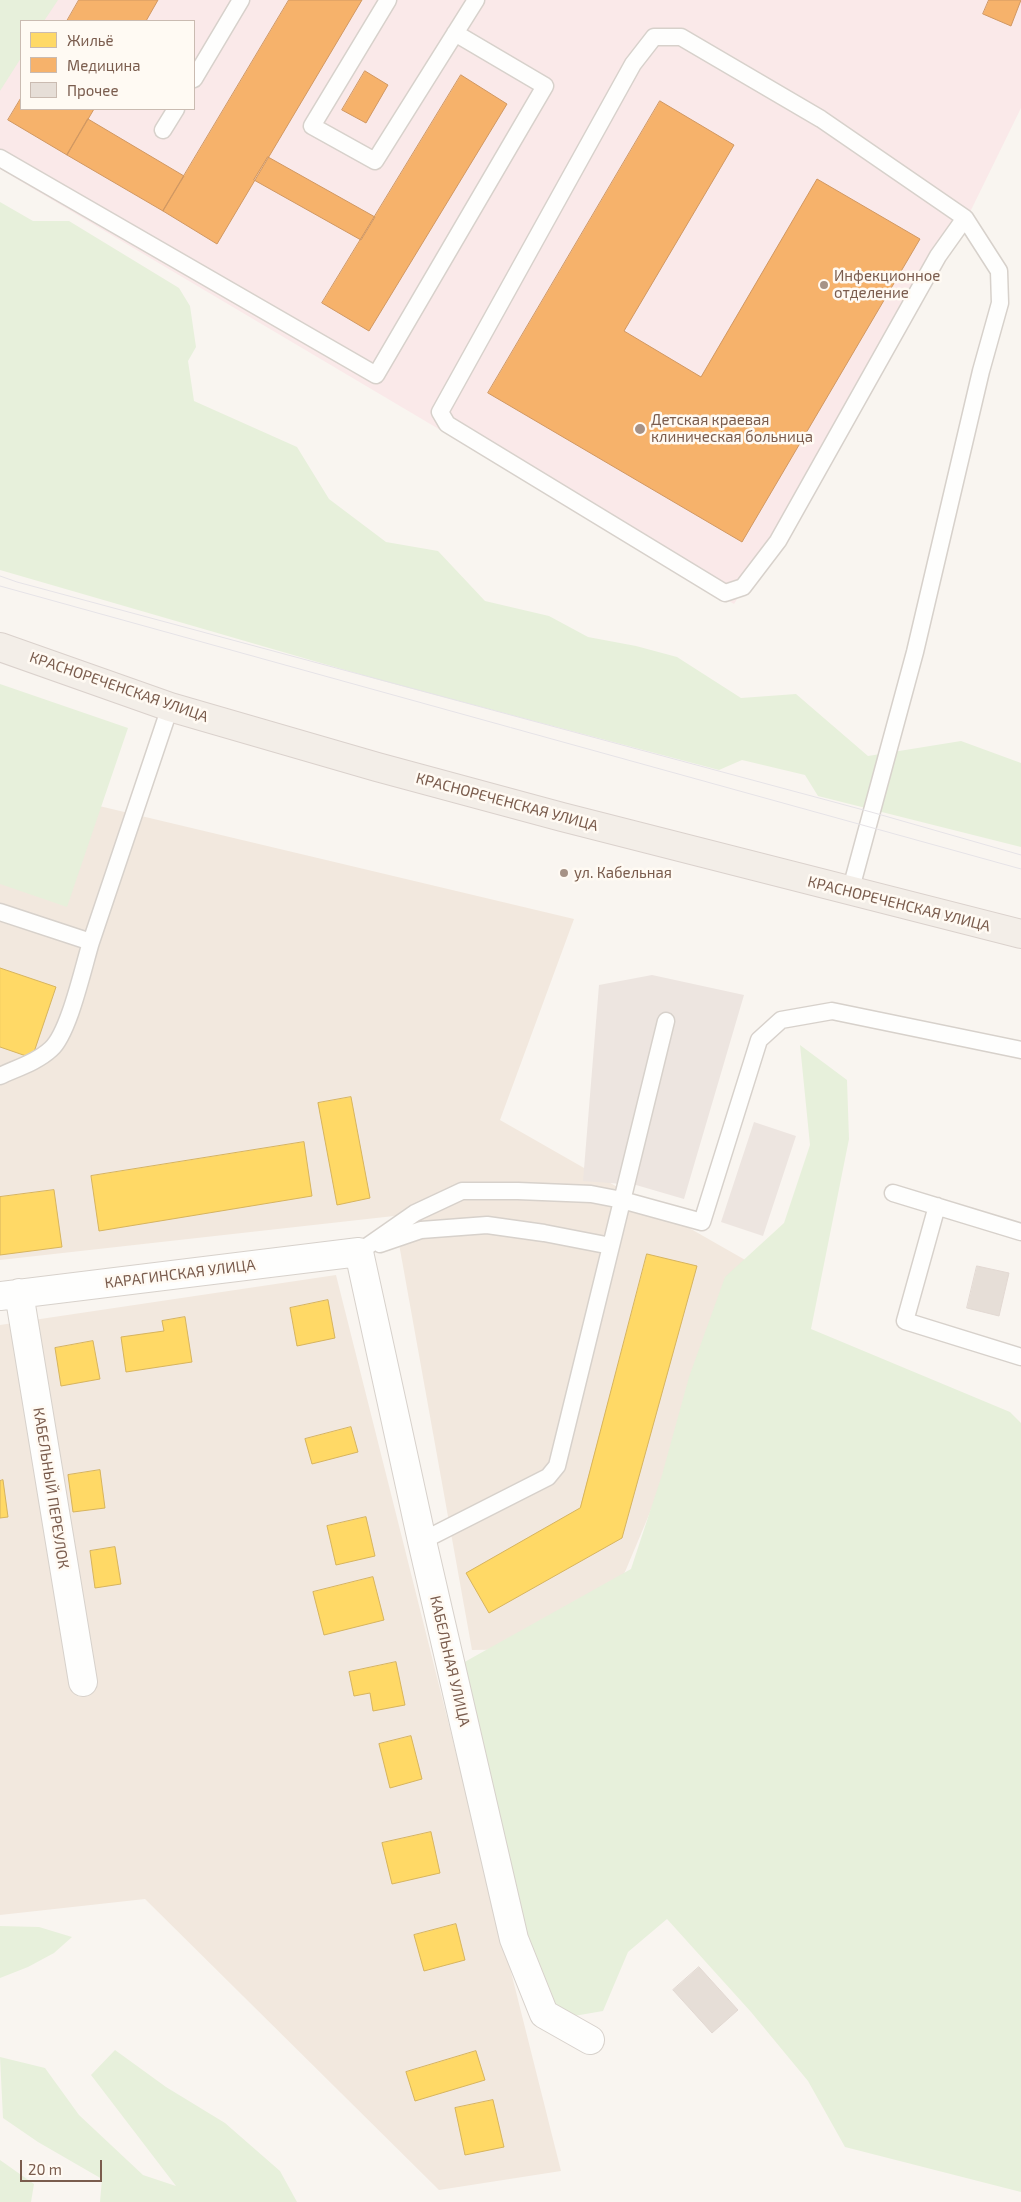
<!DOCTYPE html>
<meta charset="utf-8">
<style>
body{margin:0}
#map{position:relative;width:1021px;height:2202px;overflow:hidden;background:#f9f5f0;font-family:"Exo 2",sans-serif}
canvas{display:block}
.legend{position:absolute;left:20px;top:20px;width:175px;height:90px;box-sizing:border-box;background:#fffaf3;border:1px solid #cabbb1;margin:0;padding:6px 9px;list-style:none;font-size:15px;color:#7a5c4d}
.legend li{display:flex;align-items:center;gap:10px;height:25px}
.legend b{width:25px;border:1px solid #cabbb1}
.scale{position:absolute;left:20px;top:2160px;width:82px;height:22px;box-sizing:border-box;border:2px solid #7a5c4d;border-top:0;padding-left:6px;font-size:15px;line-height:18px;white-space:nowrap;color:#7a5c4d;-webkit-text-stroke:4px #fffaf3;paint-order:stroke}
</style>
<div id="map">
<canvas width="1021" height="2202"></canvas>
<ul class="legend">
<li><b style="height:14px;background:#ffd966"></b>Жильё</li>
<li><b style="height:14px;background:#f6b26b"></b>Медицина</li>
<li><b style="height:14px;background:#e6ded7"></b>Прочее</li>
</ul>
<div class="scale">20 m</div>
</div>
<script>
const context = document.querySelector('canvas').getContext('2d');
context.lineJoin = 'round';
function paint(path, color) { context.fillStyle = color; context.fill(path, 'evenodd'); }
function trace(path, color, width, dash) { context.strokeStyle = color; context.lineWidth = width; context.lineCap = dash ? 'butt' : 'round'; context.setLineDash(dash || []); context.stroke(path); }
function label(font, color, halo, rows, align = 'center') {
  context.font = font + ' "Exo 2",sans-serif'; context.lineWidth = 5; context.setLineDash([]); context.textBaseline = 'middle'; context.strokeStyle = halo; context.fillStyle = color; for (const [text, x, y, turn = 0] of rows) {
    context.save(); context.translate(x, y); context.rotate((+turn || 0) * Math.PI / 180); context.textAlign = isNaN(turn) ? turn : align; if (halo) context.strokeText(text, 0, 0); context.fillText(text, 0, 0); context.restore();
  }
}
const residential = new Path2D(`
 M0 761 74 800 574 919 500 1120 754 1265 593 1648 472 1650 394 1216 0 1260Z
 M336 1275 561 2171 439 2190 145 1899 0 1915V1325Z`);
const industrial = new Path2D(`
 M652 975 744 995 684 1199 636 1185 583 1181 599 985Z
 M754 1122 796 1136 763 1236 721 1222Z`);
const medical = new Path2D(`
 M14 0H1021V108L949 255 734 604 0 169V23ZM21 21H194V109H21Z`);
const green = new Path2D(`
 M0 0H58L44 21H21V58L0 91Z
 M0 202 33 221H69L179 288 190 306 196 347 188 361 194 401 297 447 329 499 386 542 438 551 485 601 549 616 588 637 636 646 677 657 741 698 796 694 868 756 961 741 1021 763V847L818 796 805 775 742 760 719 770 383 681 0 570Z
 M0 684 128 728 67 907 0 884Z
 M800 1045 847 1080 849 1139 811 1329 1010 1412 1021 1423V2192L845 2147 808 2081 751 2012 667 1919 628 1952 603 2011 574 2016 551 2001 521 1931 461 1664 631 1569 662 1475 689 1377 725 1277 784 1223 810 1145Z
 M0 1926 39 1927 72 1937 54 1953 28 1967 0 1978Z
 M115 2050 166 2087 225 2123 280 2171 297 2202H100L102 2179 38 2142 3 2118 0 2057 45 2068 79 2115 143 2175 176 2186 91 2075Z
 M0 2160 34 2184 31 2202H0Z`);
const homes = new Path2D(`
 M0 968 56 987 32 1058 0 1047Z
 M351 1097 370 1198 337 1205 318 1103Z
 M304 1142 312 1196 99 1231 91 1176Z
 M54 1190 62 1247 0 1255V1197Z
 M647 1254 697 1266 622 1538 489 1613 466 1573 580 1508Z
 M328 1300 335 1338 297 1346 290 1308Z
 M185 1317 192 1362 126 1372 121 1337 164 1331 162 1321Z
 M93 1341 100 1379 61 1386 55 1348Z
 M351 1427 358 1452 312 1464 305 1439Z
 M100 1470 105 1508 73 1512 68 1475Z
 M3 1480 8 1517 0 1518V1481Z
 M366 1517 375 1556 336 1565 327 1526Z
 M115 1547 121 1584 95 1588 90 1551Z
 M373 1577 384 1620 324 1635 313 1592Z
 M396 1662 405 1705 373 1711 370 1693 354 1696 349 1672Z
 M411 1736 422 1779 390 1788 379 1744Z
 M431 1832 440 1873 392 1884 382 1843Z
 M456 1924 465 1960 424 1971 414 1935Z
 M476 2051 485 2080 415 2101 406 2072Z
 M493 2100 504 2147 465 2155 455 2108Z`);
const health = new Path2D(`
 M79 0H158L146 21H67Z
 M289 0H362L217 244 163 211Z
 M989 0H1021L1011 26 983 14Z
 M365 71 388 85 366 123 342 110Z
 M461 75 507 104 369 331 322 303Z
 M21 98V109H94L67 155 8 120Z
 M660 101 734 145 624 331 701 377 817 179 920 239 742 542 488 393Z
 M88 119 184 176 163 211 67 155Z
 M268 157 375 217 361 240 254 180Z`);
const building = new Path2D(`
 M977 1266 1009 1273 999 1316 967 1308Z
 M699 1967 738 2010 712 2033 673 1990Z`);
const lane = new Path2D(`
 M388 0 312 126 375 161 476 0
 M654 37H681L821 119 965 218 938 256 778 541 743 587 725 593 447 424 440 412 633 64Z
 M194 79 241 0
 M163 130 176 109
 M0 158 376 375 545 86 455 33
 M850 892 915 652 981 371 1000 303 999 271 965 218
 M0 912 91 942C83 968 69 1033 51 1049 37 1062 17 1068 0 1076
 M91 942 170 707
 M893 1193 1021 1232
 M937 1206 905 1321 1021 1357
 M380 1244 421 1230 487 1225 544 1233 611 1246 557 1466 548 1477 422 1541
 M611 1246 666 1021
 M359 1252 415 1213 462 1191H518L591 1194 622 1200 702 1222 759 1040 781 1020 832 1011 1021 1050`);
const street = new Path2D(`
 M19 1293 83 1682
 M0 1296 359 1252 422 1541 514 1939 544 2014 590 2040`);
const primary = new Path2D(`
 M0 647 170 707 377 767 562 817 1021 934`);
const tram = new Path2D(`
 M0 576 17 582 871 812 1021 855
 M0 586 1021 869`);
const markers = [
 [824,285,5,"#a69286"],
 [640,429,6,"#a69286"],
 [564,873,5,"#a69286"]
];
const poiNames = [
 ["Инфекционное",834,276],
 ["отделение",834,293],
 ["Детская краевая",651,420],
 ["клиническая больница",651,437],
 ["ул. Кабельная",574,873]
];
const streetNames = [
 ["КРАСНОРЕЧЕНСКАЯ УЛИЦА",119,687,19],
 ["КРАСНОРЕЧЕНСКАЯ УЛИЦА",507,802,15],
 ["КРАСНОРЕЧЕНСКАЯ УЛИЦА",899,904,14],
 ["КАРАГИНСКАЯ УЛИЦА",180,1274,-7],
 ["КАБЕЛЬНЫЙ ПЕРЕУЛОК",51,1488,81],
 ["КАБЕЛЬНАЯ УЛИЦА",450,1661,77]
];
paint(residential, '#f2e8de');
paint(industrial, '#ede5e0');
paint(medical, '#fae9e9');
paint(green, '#e7f0db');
paint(homes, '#ffd966');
trace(homes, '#d7b45e', 1);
paint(health, '#f6b26b');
trace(health, '#d19862', 1);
paint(building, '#e6ded7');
trace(building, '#e2d8d2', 1);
trace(lane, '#d7d1cb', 19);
trace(street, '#d7d1cb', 30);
trace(primary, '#dad1cc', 30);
trace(lane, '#fefefd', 16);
trace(street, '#fefefd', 28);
trace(primary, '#f3eee8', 28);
trace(tram, '#e6e3e7', 1);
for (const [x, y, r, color] of markers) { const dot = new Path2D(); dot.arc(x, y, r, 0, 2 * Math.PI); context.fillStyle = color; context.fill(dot); trace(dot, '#fffaf3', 2); }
label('15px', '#7a5c4d', '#fffaf3', poiNames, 'left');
label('15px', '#7a5c4d', '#fffaf3', streetNames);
</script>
